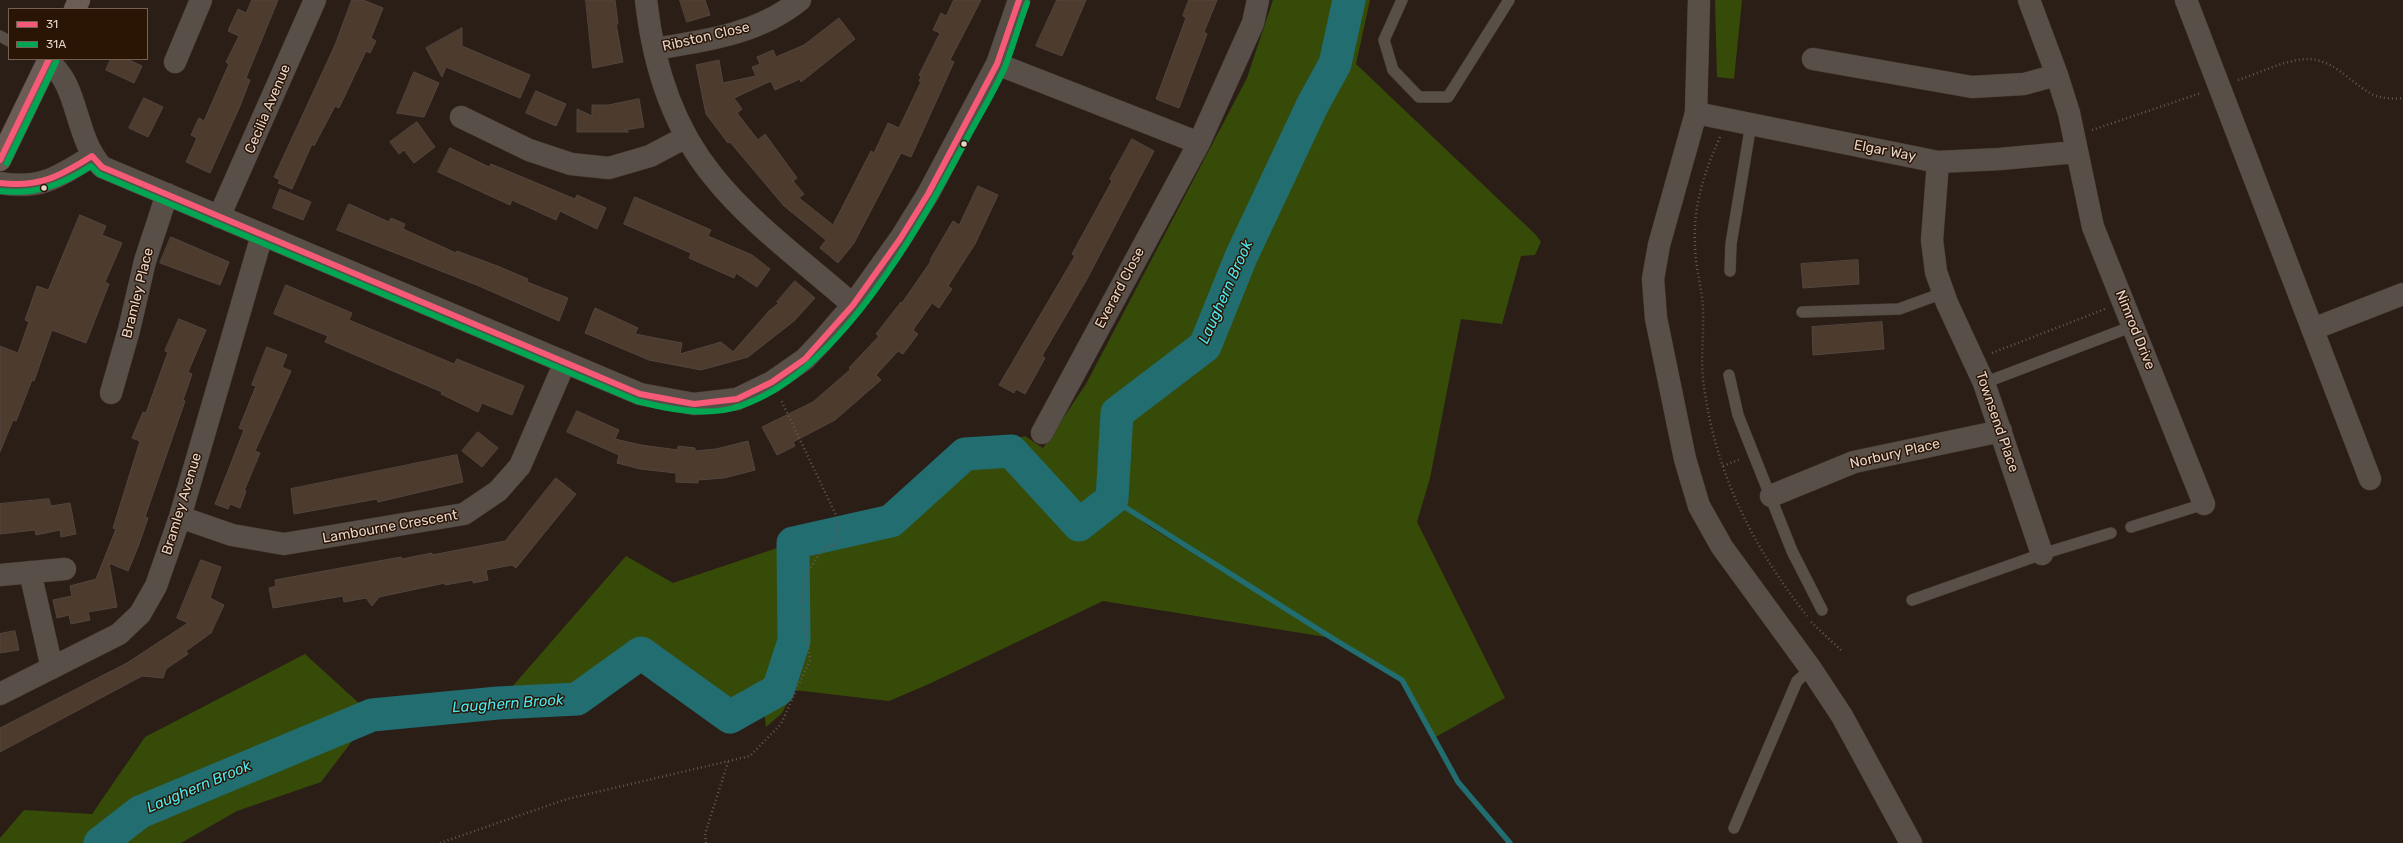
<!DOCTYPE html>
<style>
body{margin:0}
#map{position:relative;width:2403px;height:843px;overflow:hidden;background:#2b1e16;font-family:Rubik,sans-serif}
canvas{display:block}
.legend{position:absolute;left:8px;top:8px;width:140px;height:52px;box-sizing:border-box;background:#2a1404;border:1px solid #746153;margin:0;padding:5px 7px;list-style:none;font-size:12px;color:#e4d4ca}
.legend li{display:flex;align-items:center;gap:8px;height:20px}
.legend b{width:20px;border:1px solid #746153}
</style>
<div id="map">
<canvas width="2403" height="843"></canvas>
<ul class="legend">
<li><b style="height:5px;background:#f75a77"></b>31</li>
<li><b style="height:5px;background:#00a651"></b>31A</li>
</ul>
</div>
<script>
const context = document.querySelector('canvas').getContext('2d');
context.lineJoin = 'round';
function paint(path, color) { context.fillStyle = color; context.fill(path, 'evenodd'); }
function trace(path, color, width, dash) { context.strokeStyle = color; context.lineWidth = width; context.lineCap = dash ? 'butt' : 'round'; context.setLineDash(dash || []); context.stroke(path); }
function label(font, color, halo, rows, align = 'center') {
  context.font = font + ' Rubik,sans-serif'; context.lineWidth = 3; context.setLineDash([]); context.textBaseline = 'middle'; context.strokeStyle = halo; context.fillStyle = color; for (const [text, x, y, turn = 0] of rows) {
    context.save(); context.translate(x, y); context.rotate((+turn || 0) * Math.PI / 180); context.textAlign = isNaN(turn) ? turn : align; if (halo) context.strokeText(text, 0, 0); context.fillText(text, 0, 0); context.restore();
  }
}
const green = new Path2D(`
 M1273 0H1370L1356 64 1536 235 1541 242 1535 255 1521 256 1502 324 1461 319 1430 478 1417 522 1505 698 1434 738 1402 680 1332 638 1103 601 929 684 889 701 794 690 782 713 766 727 764 711 730 717 641 653 577 699 498 703 626 556 673 583 792 543 891 521 965 454 1025 436 1043 448 1086 384 1247 78ZM1117 503H1118L1300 619 1150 527Z
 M1715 0H1742L1734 79 1717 77Z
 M305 654 372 715 321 782 237 811 181 843H0V838L24 810 92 814 145 737Z`);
const stream = new Path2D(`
 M1112 499 1332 638 1402 680 1458 782 1510 843`);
const river = new Path2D(`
 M100 843 140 812 372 715 498 703 577 699 641 653 730 717 778 690 794 641 793 543 891 521 965 454 1011 451 1079 525 1112 499 1117 413 1205 346 1241 257 1313 104 1335 64 1349 0`);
const building = new Path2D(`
 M252 0H278L246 78 250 80 240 106 210 173 186 162 197 138 191 135 199 118 204 121 229 64 226 62 239 36 228 31 238 9 246 13Z
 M352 0H363L383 8 371 38 376 41 370 53 366 51 339 108 335 106 314 146 312 144 292 189 278 183 280 180 274 177 335 45Z
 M586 0H615L618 24H616L623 62 593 68Z
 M680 0H705L710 15 687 22Z
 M954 0H981L950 60 954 62 911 157 901 153 854 243 838 263 820 248 826 240 784 206 730 142 728 143 706 114 696 65 719 60 723 83 756 76 752 67 760 64 757 57 773 50 776 57 804 45 839 18 855 39 801 82 800 79 775 90 771 81 734 98 742 109 737 113 758 140 765 134 797 178 793 181 804 194 799 198 833 225 871 151 874 153 888 123 899 128 921 82 919 81 921 77 919 75 940 33 933 30 941 13 946 16Z
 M1057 0H1086L1062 56 1036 46Z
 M1189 0H1217L1204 32 1207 34 1179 108 1156 99 1186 18 1183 16Z
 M462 28V46L530 75 520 98 446 67 442 77 426 48Z
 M111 59H127L142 66 134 83 106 70Z
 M414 72 439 83 424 117 397 113Z
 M536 91 566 104 556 126 526 113Z
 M144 98 163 107 148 137 129 128Z
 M639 99 644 127 625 130 629 132H577V109L592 116V105H608Z
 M417 122 435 147 414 163 404 150 399 154 390 142Z
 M1132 139 1154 151 1087 279 1042 356 1045 358 1025 394 1016 389 1014 393 999 385 1075 256 1072 254 1112 181 1110 179Z
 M450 148 489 167 491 164 575 199 577 195 606 208 597 229 560 211 556 220 512 200 510 205 438 172Z
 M978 186 998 195 975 244 948 286 952 289 939 308 932 303 913 330 918 334 903 354 898 351 876 375 881 380 835 420 793 442 795 446 777 455 762 427 813 402 851 369 849 368 879 336 876 334 901 302 902 303 931 261 930 260 953 221 959 225Z
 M280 189 311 202 303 220 273 208Z
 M635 197 711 230 708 236 752 255 770 269 757 287 736 273 734 278 689 258 691 253 624 224Z
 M349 204 389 222 391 218 405 224 403 229 456 253 457 251 500 267 528 279 527 282 568 298 559 321 479 286 337 230Z
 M80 215 106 226 102 235 122 243 105 282 109 284 86 343 52 330 34 381 32 380 16 421 13 420 0 452V346L18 353 29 322 25 320 37 286 48 290Z
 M171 237 229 262 220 285 160 263Z
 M1858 260 1859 284 1803 288 1801 264Z
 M795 281 815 298 794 321 748 357 701 370 649 360 585 333 595 308 638 328 635 334 682 343 680 354 721 342 733 352 769 311 779 303 777 302Z
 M286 285 352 313 349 320 454 364 457 359 524 386 512 415 482 403 478 412 470 408 441 394 442 392 325 342 328 336 274 314Z
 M179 319 206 330 188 372 192 374 183 400 185 401 145 517 148 518 138 547 128 571 109 563 117 607 88 612 90 620 71 624 69 615 57 618 53 600 72 596 70 586 96 579 116 529 113 528 140 441 132 438 143 412 146 413 168 352 165 351Z
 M1882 322 1884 349 1813 355 1812 327Z
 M267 347 287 355 282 367 291 371 255 451 260 453 244 491H246L240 508 230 504 228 509 215 504 244 430 239 428 256 386 252 385Z
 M577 411 619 430 615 439 641 445 678 450V446L695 448V451L716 449 748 441 755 470 724 478 698 480V483L676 482V473L640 469 617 463 619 455 567 432Z
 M478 432 498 448 482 467 462 451Z
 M457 455 463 482 378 502 377 499 294 514 291 489Z
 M556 478 576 494 516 568 512 565 486 570 488 580 473 583V580L445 585V583L379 597 372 606 366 598 344 602 343 596 273 608 269 588 276 586 275 580 401 557 402 559 432 553V555L505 541Z
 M49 499 51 506 70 503 76 534 61 537 60 530 36 535 35 530 0 534V504Z
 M201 560 221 567 210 598 224 605 211 633 186 651 188 654 166 669 163 678 142 676 0 752V728L127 663 188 623 177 618Z
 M15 631 19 650 0 653V634Z`);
const path = new Path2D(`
 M2238 80C2260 73 2286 59 2309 59 2334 60 2350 82 2370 93 2379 99 2393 99 2403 98
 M2092 130 2201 93
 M1720 137C1704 173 1693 206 1695 245 1695 266 1702 287 1703 308 1704 334 1700 362 1704 387 1716 474 1753 547 1807 616
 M1992 353 2105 309
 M1723 466 1741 459
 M1811 622 1843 652
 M440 843 567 799 750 756 781 724 810 660 801 597 808 571 823 549 839 542 836 515 781 400
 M706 843 705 834 728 762`);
const lane = new Path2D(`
 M1402 0 1384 40 1393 70 1419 97H1448L1509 0
 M0 36 9 41
 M1730 271 1731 244 1751 124
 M1802 312 1899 309 1943 293
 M1729 375 1738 415 1792 551 1822 610
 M1984 383 2133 326
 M2131 527 2204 504
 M1912 600 2042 554 2111 533
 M1734 828 1797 681 1811 669`);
const street = new Path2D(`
 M646 0C653 63 672 126 713 176 751 224 808 265 853 305
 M2029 0 2057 75 2069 113 2093 227 2204 504
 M2186 0 2370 479
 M654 49C704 41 759 34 800 0
 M1813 59 1972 87 2024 84 2057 75
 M48 62C79 83 74 137 102 167L640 394 694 404 737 399 772 382 805 359 822 341 853 305 900 239 928 194 997 64 1019 0
 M175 62 201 0
 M997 64 1199 143
 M1696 113 1938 162 2000 159 2076 152
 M461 117 529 150 571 164 609 168 650 156 686 137
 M1938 162 1932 240 1936 272 1947 303 1984 383 2042 554
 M0 183C41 190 58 177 92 156
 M219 217 315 0
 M2313 329 2403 294
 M111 393 129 330 145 261 167 194
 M1042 433 1199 143 1253 23 1258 0
 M1771 496 1854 462 2001 431
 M180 517 232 535 284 544 464 514 498 491 520 466 565 362
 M30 572 52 668
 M0 575 65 569
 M0 694 119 634 140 614 156 586 180 517 262 235`);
const secondary = new Path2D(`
 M1699 0 1696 113 1659 245 1653 279 1656 318 1685 459 1699 506 1722 547 1811 669 1842 716 1911 843`);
const primary = new Path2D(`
 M75 9 79 0
 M0 160 49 59`);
const bus1 = new Path2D(`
 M0 160 49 59
 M0 183C39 188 60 176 92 156L102 167 640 394 694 404 737 399 772 382 805 359 853 305 900 239 928 194 997 64 1019 0`);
const bus2 = new Path2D(`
 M7 163 56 62
 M0 191C36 195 61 185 91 166L99 174 637 401C667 409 710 417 740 406 839 373 919 228 966 140 979 116 994 92 1005 67 1013 46 1019 24 1027 3`);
const markers = [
 [964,144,3.5,"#e4d4ca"],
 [44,188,3.5,"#e4d4ca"]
];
const streetNames = [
 ["Ribston Close",706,37,-13],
 ["Cecilia Avenue",268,109,-67],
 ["Elgar Way",1885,151,11],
 ["Everard Close",1120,288,-62],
 ["Bramley Place",138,293,-76],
 ["Nimrod Drive",2135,330,68],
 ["Townsend Place",1997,422,71],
 ["Norbury Place",1895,454,-13],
 ["Bramley Avenue",182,504,-73],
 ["Lambourne Crescent",390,527,-10]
];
const waterNames = [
 ["Laughern Brook",1226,292,-66],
 ["Laughern Brook",508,704,-4],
 ["Laughern Brook",199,787,-23]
];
paint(green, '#374b09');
trace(stream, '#226d70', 5.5);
trace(river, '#226d70', 33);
paint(building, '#4d3b2e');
trace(building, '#51463f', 1);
trace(lane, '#453a34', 12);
trace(street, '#453a34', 23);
trace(secondary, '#453a34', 23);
trace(primary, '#453a34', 23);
trace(path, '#615952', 2.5, [1, 3]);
trace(lane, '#594f49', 11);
trace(street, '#594f49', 22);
trace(secondary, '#594f49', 22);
trace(primary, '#6b5c55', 22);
trace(bus1, '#f75a77', 6);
trace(bus2, '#00a651', 6);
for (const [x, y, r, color] of markers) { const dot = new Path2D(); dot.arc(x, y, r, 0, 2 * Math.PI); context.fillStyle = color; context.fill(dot); trace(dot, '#2a1404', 1.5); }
label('14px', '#e4d4ca', '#2a1404', streetNames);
label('italic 15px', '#4ce8ef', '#2a1404', waterNames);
</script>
